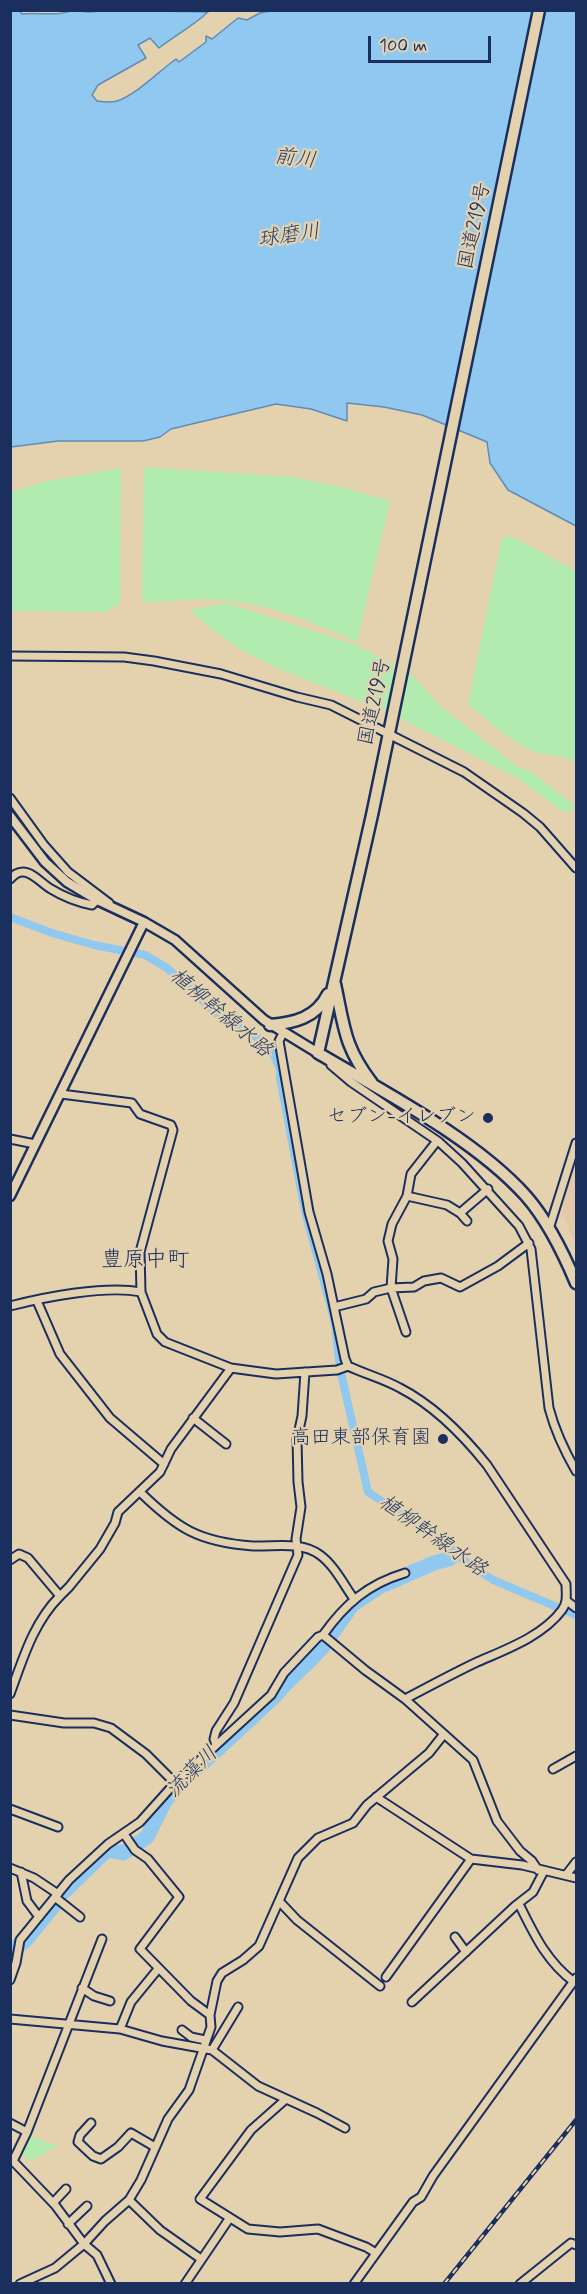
<!DOCTYPE html>
<meta charset="utf-8">
<style>
body{margin:0}
#map{position:relative;width:587px;height:2294px;overflow:hidden;background:#e4d2af;font-family:Mynerve,sans-serif}
canvas{display:block}
.frame{position:absolute;inset:0;border:12px solid #1b2f5e;pointer-events:none}
.scale{position:absolute;left:368px;top:36px;width:123px;height:27px;box-sizing:border-box;border:3px solid #1b2f5e;border-top:0;padding-left:8px;font-size:18px;line-height:21px;white-space:nowrap;color:#1b2f5e;-webkit-text-stroke:4px #e4d2af;paint-order:stroke}
</style>
<div id="map">
<canvas width="587" height="2294"></canvas>
<div class="frame"></div>
<div class="scale">100 m</div>
</div>
<script>
const context = document.querySelector('canvas').getContext('2d');
context.lineJoin = 'round';
function paint(path, color) { context.fillStyle = color; context.fill(path, 'evenodd'); }
function trace(path, color, width, dash) { context.strokeStyle = color; context.lineWidth = width; context.lineCap = dash ? 'butt' : 'round'; context.setLineDash(dash || []); context.stroke(path); }
function label(font, color, halo, rows, align = 'center') {
  context.font = font + ' Mynerve,"Klee One",sans-serif'; context.lineWidth = 4.5; context.setLineDash([]); context.textBaseline = 'middle'; context.strokeStyle = halo; context.fillStyle = color; for (const [text, x, y, turn = 0] of rows) {
    context.save(); context.translate(x, y); context.rotate((+turn || 0) * Math.PI / 180); context.textAlign = isNaN(turn) ? turn : align; if (halo) context.strokeText(text, 0, 0); context.fillText(text, 0, 0); context.restore();
  }
}
const built = new Path2D(`
 M576 1154V1246L562 1214 570 1165Z`);
const green = new Path2D(`
 M144 467 293 477 345 488 390 501 357 642C313 623 269 603 220 600 195 598 170 601 145 603L142 598Z
 M121 468 120 604 105 612 11 611V492L47 481Z
 M511 536 576 571V763C561 752 547 758 532 751 508 739 488 722 468 704L502 538Z
 M228 603 356 645 411 674 440 706 517 766 533 773 576 807 565 813 519 779 386 711 284 671 246 653 218 634 189 610Z
 M27 2135 50 2144H59L32 2161 25 2157 21 2150Z`);
const water = new Path2D(`
 M73 10C83 11 90 14 100 10L208 12C193 26 176 35 159 48L150 38 138 45 146 58 98 85 92 95 97 101C103 102 111 103 117 101 136 95 159 71 176 59L179 62 206 42V36L212 39 238 18 247 20 260 13 271 11H576V526L508 490 490 463 487 442 422 415 384 407 347 403V421L311 409 276 404 171 429 160 437 143 441H58L11 447 10 11H20L22 14C39 12 57 17 73 10Z`);
const canal = new Path2D(`
 M10 917 52 933 94 945 145 955 167 968 225 1021 248 1031 261 1041 274 1055 280 1069V1078L305 1211 335 1323 339 1361
 M341 1373 368 1492 434 1536 455 1554 493 1580 576 1615`);
const river = new Path2D(`
 M331 1635 352 1605 381 1586 434 1563 449 1559 455 1554
 M64 1892 107 1850 123 1853 147 1837 165 1801 179 1785 275 1696C290 1677 310 1663 325 1644
 M10 1951 25 1941 56 1903`);
const minor = new Path2D(`
 M10 656 124 657 154 661 221 674 297 697 331 705 464 772 523 813 540 827 576 868
 M10 798 44 845 68 872 109 903
 M10 879C14 875 17 872 23 872 33 872 42 884 51 889 64 897 77 902 92 905L97 900
 M283 1033 279 1041 309 1212 327 1274 345 1359 348 1366C365 1374 384 1379 400 1388 435 1406 463 1435 487 1465L566 1584C566 1594 568 1602 562 1610 542 1637 504 1650 475 1663 452 1674 428 1687 405 1699
 M331 1065 351 1082 439 1142 462 1163 519 1226 531 1249 549 1408C555 1431 564 1450 576 1471
 M61 1094 132 1103 140 1114 171 1125 173 1130 140 1252 141 1292 157 1334 165 1342 231 1368 253 1371 276 1374 337 1370 348 1366
 M10 1139 35 1144
 M407 1196 447 1205 460 1213
 M467 1221 460 1213 488 1189
 M549 1229 576 1143
 M37 1301 60 1354 110 1418 164 1464
 M10 1306C45 1297 106 1285 141 1292
 M334 1307 366 1299 374 1292 391 1288 414 1287 424 1281 441 1278 460 1287 498 1266 529 1243
 M406 1332 391 1288 393 1259 388 1241 392 1224 407 1196 411 1174 437 1141
 M193 1418 226 1444
 M140 1492C178 1529 199 1542 253 1546 275 1547 301 1541 320 1555 334 1565 344 1585 354 1599
 M10 1560 19 1554 28 1558 60 1596 69 1587 100 1549 115 1523 118 1512 160 1472 171 1449 231 1368
 M567 1601 576 1608
 M323 1635C345 1604 368 1584 405 1573
 M10 1694C23 1659 33 1623 60 1596
 M10 1715 64 1723H94L111 1728 146 1754 175 1783
 M216 1745 214 1739 216 1731 234 1703 298 1555 296 1539 301 1507 298 1482 297 1439 302 1416 305 1372
 M553 1769 576 1756
 M376 1797 471 1859 522 1865 576 1878
 M10 1809 58 1827
 M124 1834 135 1850 148 1859 179 1897 140 1949 191 2001 210 2015
 M10 1868 34 1878 58 1894
 M21 1872 27 1901 39 1917
 M566 1875 576 1862
 M56 1898 80 1917
 M279 1901 297 1920 380 1986
 M519 1904C534 1934 546 1961 574 1982
 M455 1937 466 1952
 M102 1939 27 2132 13 2161 55 2205 84 2244 97 2255 111 2284
 M386 1977 471 1859
 M10 1980 16 1963 20 1940 69 1880 108 1844 140 1822 175 1783 271 1695 284 1673 318 1637 323 1635 365 1670 405 1699 473 1760 497 1821 520 1851 532 1861 538 1870
 M82 1988 94 1996 110 2001
 M412 2002 515 1906 533 1892 544 1871
 M10 2019 120 2029 162 2041 212 2050 258 2086 317 2113 345 2128
 M120 2029 131 2002 158 1969
 M182 2030 191 2037 205 2040
 M212 2050 238 2007
 M286 2099 251 2130 200 2199 248 2229 280 2232 318 2229 366 2247 376 2253
 M10 2123 27 2132
 M91 2123 80 2135 78 2142 93 2156 101 2159 118 2147 131 2133 155 2147
 M129 2200 160 2230 201 2259
 M53 2203 66 2189
 M68 2224 87 2206
 M20 2284 55 2268 84 2244 105 2221 129 2200 141 2180 168 2119 189 2090 211 2027 210 2015 217 1981 222 1973 243 1960 259 1946 298 1858 318 1838 353 1823 367 1805 429 1753 444 1734
 M185 2284 229 2219
 M354 2284 413 2202 421 2197 433 2176 576 1978
 M520 2284 571 2243 576 2245`);
const tertiary = new Path2D(`
 M10 816 45 862 67 882 97 900 144 922 175 940 264 1020 318 1053
 M10 1196 144 922`);
const trunk = new Path2D(`
 M539 10 372 815 318 1053C384 1092 475 1139 526 1196 548 1221 563 1252 576 1283
 M335 984C344 1026 344 1047 372 1083
 M270 1025C294 1023 316 1018 328 994`);
const rail = new Path2D(`
 M444 2284 576 2120`);
const markers = [
 [488,1118,6,"#1b2f5e"],
 [443,1439,6,"#1b2f5e"]
];
const streetNames = [
 ["国道219号",476,226,-78],
 ["国道219号",376,702,-78]
];
const poiNames = [
 ["セブン-イレブン",476,1118],
 ["高田東部保育園",431,1439]
];
const waterNames = [
 ["前川",295,160,7],
 ["球磨川",289,237,-8],
 ["植柳幹線水路",220,1014,40],
 ["植柳幹線水路",432,1537,35],
 ["流藻川",193,1773,-45]
];
const quarterNames = [
 ["豊原中町",145,1261]
];
paint(built, '#e4c8aa');
paint(green, '#b2ebaf');
paint(water, '#91c8ef');
trace(water, '#628bb5', 1.5);
trace(canal, '#91c8ef', 8);
trace(river, '#91c8ef', 15);
trace(minor, '#1b2f5e', 11);
trace(tertiary, '#1b2f5e', 13);
trace(trunk, '#1b2f5e', 15);
trace(minor, '#e4d2af', 7);
trace(tertiary, '#e4d2af', 8);
trace(trunk, '#e4d2af', 10);
trace(rail, '#1b2f5e', 4.5);
trace(rail, '#e4d2af', 2, [7]);
for (const [x, y, r, color] of markers) { const dot = new Path2D(); dot.arc(x, y, r, 0, 2 * Math.PI); context.fillStyle = color; context.fill(dot); trace(dot, '#e4d2af', 2); }
label('20px', '#1b2f5e', '#e4d2af', streetNames);
label('20px', '#1b2f5e', '#e4d2af', poiNames, 'right');
label('italic 21px', '#273e6c', '#e4d2af', waterNames);
label('22px', '#1b2f5e', '#e4d2af', quarterNames);
</script>
